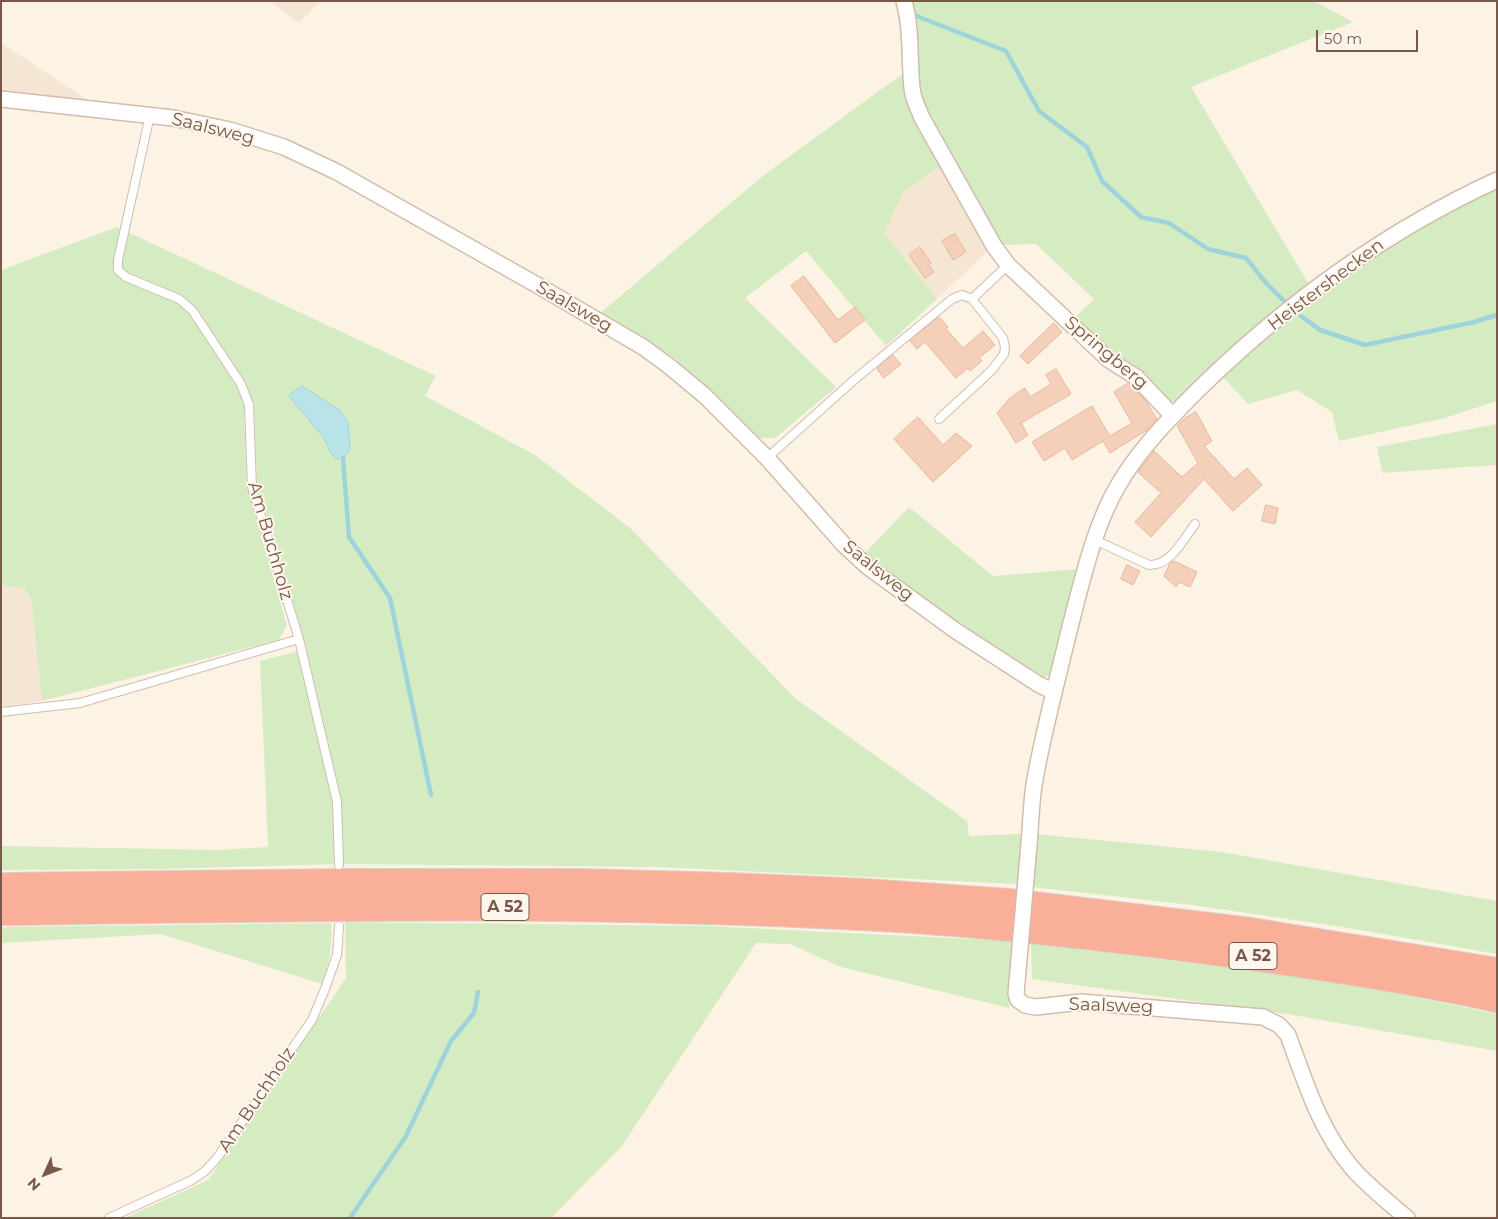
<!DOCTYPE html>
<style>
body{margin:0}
#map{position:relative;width:1498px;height:1219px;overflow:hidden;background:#fdf3e5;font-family:Montserrat,sans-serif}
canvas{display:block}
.frame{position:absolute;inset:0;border:2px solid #785849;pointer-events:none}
.north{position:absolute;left:20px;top:1149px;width:50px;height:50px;-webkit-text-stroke:4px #fff7ed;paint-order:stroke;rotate:227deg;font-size:14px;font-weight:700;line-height:20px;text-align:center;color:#785849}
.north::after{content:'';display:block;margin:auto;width:18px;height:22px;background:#785849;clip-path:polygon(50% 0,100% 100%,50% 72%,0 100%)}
.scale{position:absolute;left:1316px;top:30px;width:102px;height:22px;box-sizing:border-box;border:2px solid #785849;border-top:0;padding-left:6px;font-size:15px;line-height:18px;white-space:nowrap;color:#785849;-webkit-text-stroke:4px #fff7ed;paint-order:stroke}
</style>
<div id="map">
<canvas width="1498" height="1219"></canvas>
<div class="frame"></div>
<div class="north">N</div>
<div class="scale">50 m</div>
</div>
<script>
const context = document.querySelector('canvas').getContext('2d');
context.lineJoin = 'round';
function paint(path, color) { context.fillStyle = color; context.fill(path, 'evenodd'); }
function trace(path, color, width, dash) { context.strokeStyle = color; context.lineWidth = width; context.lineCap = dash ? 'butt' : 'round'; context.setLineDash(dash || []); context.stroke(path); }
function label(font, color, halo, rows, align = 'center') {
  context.font = font + ' Montserrat,sans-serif'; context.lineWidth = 4; context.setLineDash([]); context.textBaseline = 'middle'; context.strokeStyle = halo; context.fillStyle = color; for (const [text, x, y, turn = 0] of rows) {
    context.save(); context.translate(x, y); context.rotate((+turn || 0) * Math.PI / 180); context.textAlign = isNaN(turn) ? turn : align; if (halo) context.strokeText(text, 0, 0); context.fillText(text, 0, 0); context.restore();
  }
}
const residential = new Path2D(`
 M269 1H321L299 23Z
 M1 43 89 101 39 96 1 89Z
 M943 164 990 249 937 299 884 233 904 192Z
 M1 585 24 588 31 599 42 701 1 707Z`);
const green = new Path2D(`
 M909 1H1314L1353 22 1191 87 1310 286 1179 401H1169L1071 321 1094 299 1036 244 1002 245 921 104Z
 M905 72 943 164 904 192 884 233 937 299 886 346 806 251 745 298 836 387 775 438H759L675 358 599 314 764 175Z
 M1497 187V401L1445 418 1339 441 1332 412 1297 390 1248 404 1219 373C1272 331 1323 287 1380 251 1417 227 1457 205 1497 187Z
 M117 227 436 376 425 396 535 455 630 528 796 699 967 821 969 836 1022 834 1019 884 656 867 345 864 160 869 1 870V846L217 850 268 847 260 661 307 649 257 484 254 402 244 415 247 486 287 625 279 640 42 701 31 599 24 588 1 585V270Z
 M1497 424V465L1382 473 1377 447Z
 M909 507 993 576 1078 569 1052 674 1044 677 964 628 864 554Z
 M1036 834 1222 852 1497 901V954L1349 928 1192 905 1032 887Z
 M345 922 708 926 1012 941 1009 1008 841 967 790 944 756 943 622 1146 551 1218H125L208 1180 346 978Z
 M332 923 330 956 322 984 161 934 1 943V927Z
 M1031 943 1342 982 1497 1014V1051L1287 1014 1032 979Z`);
const water = new Path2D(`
 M302 386 338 409 348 422 350 449 343 458 336 459 331 453 324 438 289 396Z`);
const stream = new Path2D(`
 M914 15 1006 51 1039 111 1087 147 1102 181 1141 217 1169 223 1208 249 1246 258 1266 283 1287 304
 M1301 316 1320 330 1365 345 1474 322 1497 315
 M343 458 349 537 390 598 431 795
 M350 1218 406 1136 451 1041 474 1013 478 992`);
const building = new Path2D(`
 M955 234 966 252 953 260 942 241Z
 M920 247 931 263 929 265 934 272 925 278 909 255Z
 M804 276 838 320 855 307 865 320 835 343 791 286Z
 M939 317 948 327 946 329 963 348 983 331 995 345 979 358 982 361 970 371 968 368 956 378 925 342 917 349 910 341Z
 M1054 323 1062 332 1028 364 1020 356Z
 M893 355 901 364 884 378 877 369Z
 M1056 369 1071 394 1021 423 1028 435 1016 443 997 413 1010 398 1025 388 1030 397 1051 384 1046 375Z
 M1129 383 1145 400 1157 419 1147 430 1110 453 1103 441 1072 460 1065 448 1044 461 1032 442 1092 406 1110 436 1132 423 1114 392Z
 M1196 412 1212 441 1204 446 1234 479 1247 468 1262 485 1233 511 1204 479 1151 537 1135 522 1161 493 1138 472 1154 451 1182 477 1198 463 1177 426 1185 418Z
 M918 417 943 445 956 433 972 446 933 482 894 439Z
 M1266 505 1278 508 1275 524 1262 521Z
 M1174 561 1197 572 1190 587 1179 582 1176 587 1164 576 1170 563Z
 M1127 565 1140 571 1133 585 1121 579Z`);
const service = new Path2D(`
 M150 115 118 260V270L126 277 179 299 192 310 241 384 249 405 252 487 299 639 337 802 339 865
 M939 419 992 370 1004 354 1005 347 1003 338 972 299
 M767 458 854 380 952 299 962 295 972 299 1008 265
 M1095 540 1149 565C1170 566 1184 539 1195 524
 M1 712 80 703 299 639
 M109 1218 192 1180 205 1171 217 1158 312 1020 325 989 337 955 339 926`);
const minor = new Path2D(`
 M904 1C912 30 909 59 912 88 913 99 918 108 922 118L994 246 1008 265 1109 360 1136 377 1173 416
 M1 99 173 118 230 130 284 147 337 172 537 285 643 347 669 366 705 396 767 458 844 545 868 567 956 631 1038 684 1054 692
 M1029 844C1031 823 1031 800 1035 779 1044 729 1057 681 1069 631 1081 585 1094 525 1119 484 1140 448 1171 417 1200 388 1287 303 1386 231 1497 180
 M1017 982 1016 994 1018 1000 1025 1005 1036 1007 1081 1002 1263 1017 1279 1025 1288 1035C1305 1081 1320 1131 1353 1169 1369 1187 1388 1202 1407 1218`);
const motorway = new Path2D(`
 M1 887 346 883H580L731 887 866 893 1009 903 1251 932 1497 972
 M1 911C288 907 575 901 861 916 967 921 1072 933 1177 946 1284 960 1391 975 1497 998`);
const minorBridge = new Path2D(`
 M1017 982 1029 844`);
const shields = [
 [505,907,48],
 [1253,956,48]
];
const shieldNames = [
 ["A 52",505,907],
 ["A 52",1253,956]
];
const streetNames = [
 ["Saalsweg",213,129,14],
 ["Heistershecken",1326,285,-37],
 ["Saalsweg",574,307,30],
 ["Springberg",1106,353,40],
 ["Am Buchholz",270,541,74],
 ["Saalsweg",878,571,39],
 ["Saalsweg",1111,1006,2],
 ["Am Buchholz",257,1100,-56]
];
paint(residential, '#f5e5d3');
paint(green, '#d5ecc3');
paint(water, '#b8e3e8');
trace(water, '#9ed3da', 1);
trace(stream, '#9ed3da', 4.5);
paint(building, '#f4d0bb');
trace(building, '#e8b59b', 1);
trace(service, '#d2bcad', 10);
trace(minor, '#d2bcad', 18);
trace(motorway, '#d9d0cc', 30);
trace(service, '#fff', 8);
trace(minor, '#fff', 15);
trace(motorway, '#faaf99', 28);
trace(minorBridge, '#d2bcad', 18, []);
trace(minorBridge, '#fff', 15);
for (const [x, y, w] of shields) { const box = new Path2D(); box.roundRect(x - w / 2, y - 13.5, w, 27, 4); context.fillStyle = '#fff7ed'; context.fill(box); trace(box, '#785849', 1); }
label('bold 16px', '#785849', null, shieldNames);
label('18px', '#785849', '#fff7ed', streetNames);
</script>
